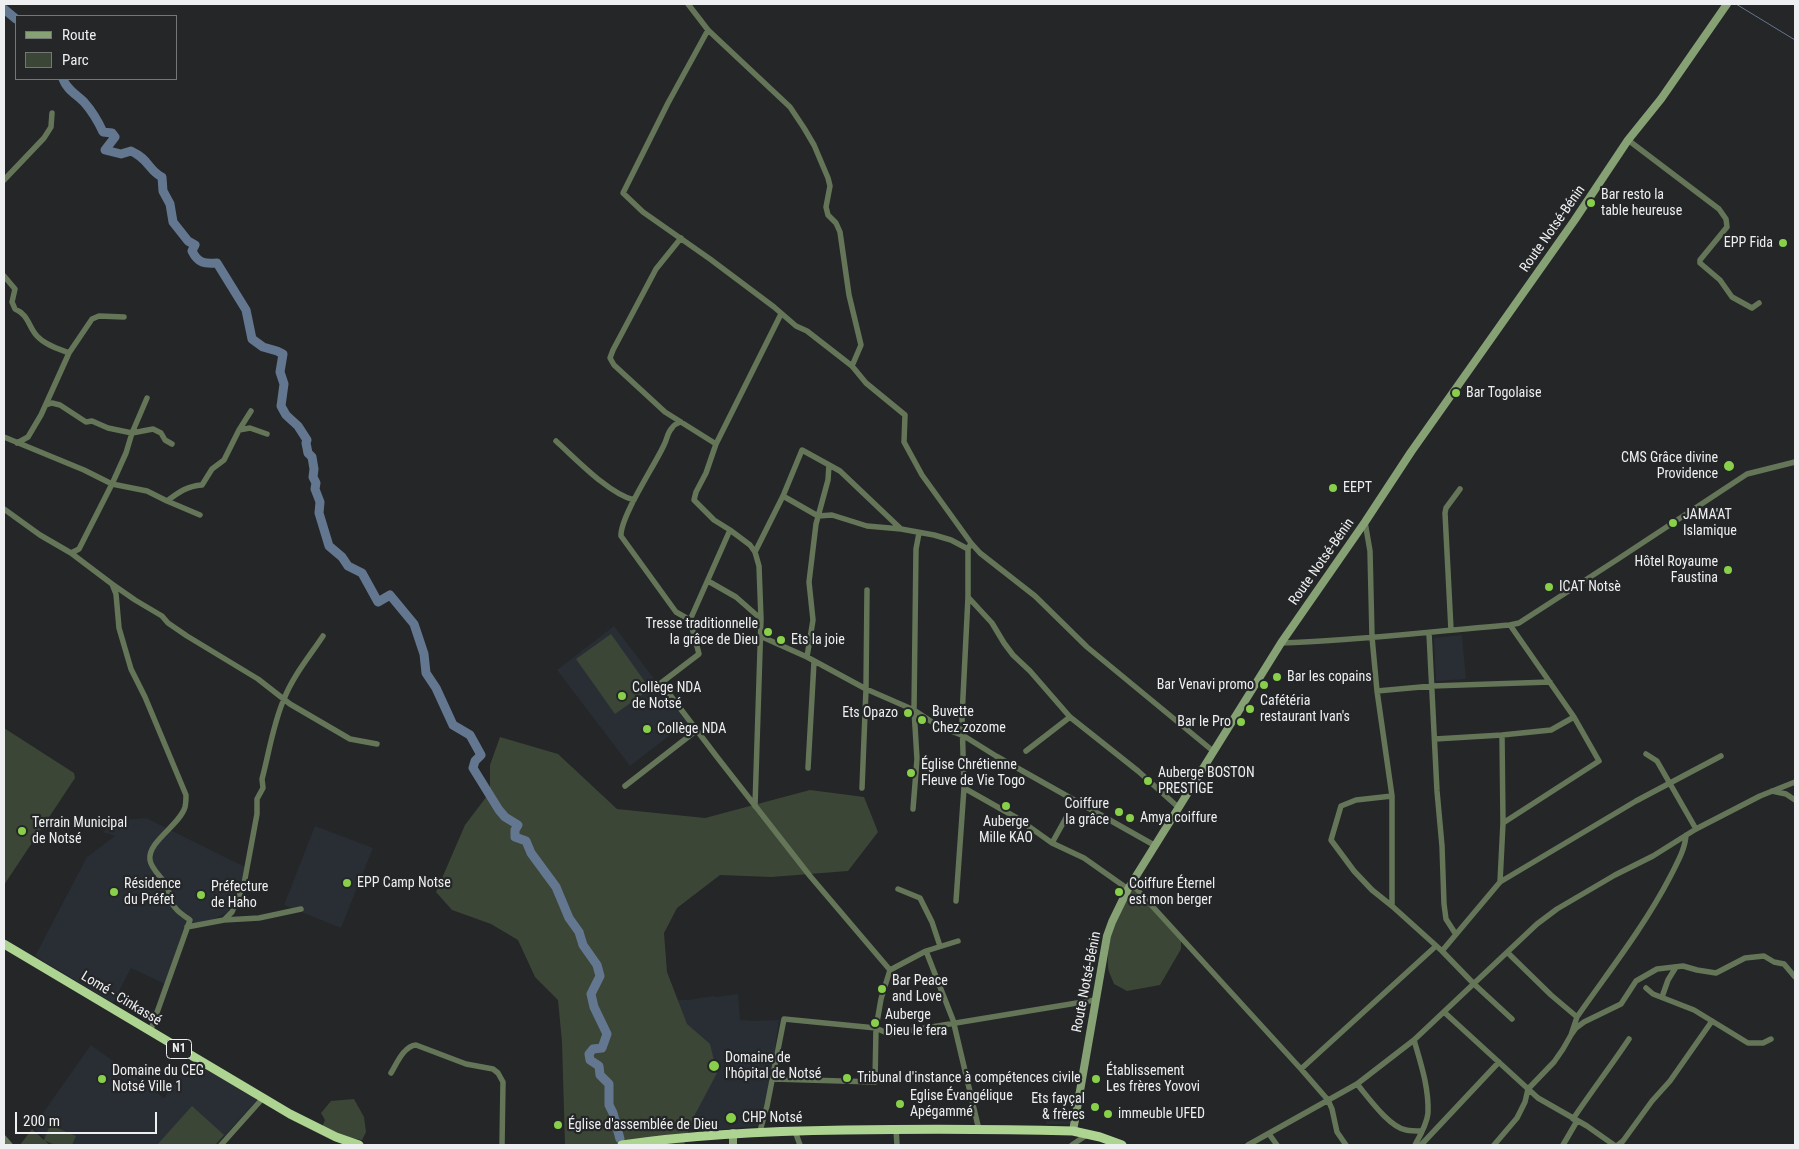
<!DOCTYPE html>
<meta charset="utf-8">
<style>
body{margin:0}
#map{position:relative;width:1799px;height:1149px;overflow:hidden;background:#242628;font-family:"Roboto Condensed",sans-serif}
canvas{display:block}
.frame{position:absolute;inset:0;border:5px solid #eeeff1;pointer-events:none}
.legend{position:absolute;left:15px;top:15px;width:162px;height:65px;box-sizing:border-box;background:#242628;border:1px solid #757678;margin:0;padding:6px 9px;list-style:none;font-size:15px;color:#eeeff1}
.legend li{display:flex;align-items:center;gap:10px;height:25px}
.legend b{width:25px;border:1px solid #757678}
.scale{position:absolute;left:15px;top:1112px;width:142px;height:22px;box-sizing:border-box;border:2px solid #eeeff1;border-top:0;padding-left:6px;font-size:15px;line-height:18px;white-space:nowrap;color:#eeeff1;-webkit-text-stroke:4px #242628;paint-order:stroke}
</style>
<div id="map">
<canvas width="1799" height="1149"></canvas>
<div class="frame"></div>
<ul class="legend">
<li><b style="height:6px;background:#86a274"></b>Route</li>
<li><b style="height:14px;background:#3c4636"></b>Parc</li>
</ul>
<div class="scale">200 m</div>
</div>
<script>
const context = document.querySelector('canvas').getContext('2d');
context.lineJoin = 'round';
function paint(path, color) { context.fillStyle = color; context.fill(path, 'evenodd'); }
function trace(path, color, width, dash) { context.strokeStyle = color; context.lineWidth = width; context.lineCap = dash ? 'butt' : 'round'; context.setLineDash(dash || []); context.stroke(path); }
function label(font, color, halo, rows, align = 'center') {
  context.font = font + ' "Roboto Condensed",sans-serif'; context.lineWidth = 4.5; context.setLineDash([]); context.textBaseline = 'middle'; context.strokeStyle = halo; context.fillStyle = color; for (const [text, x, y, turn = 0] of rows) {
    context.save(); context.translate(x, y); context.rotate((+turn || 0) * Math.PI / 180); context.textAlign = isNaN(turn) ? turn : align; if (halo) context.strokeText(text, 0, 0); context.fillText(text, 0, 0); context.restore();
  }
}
const built = new Path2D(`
 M614 626 687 722 630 766 557 670Z
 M1462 635 1466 679 1436 681 1434 638Z
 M146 818 245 867 242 884 229 912 211 920 192 923 183 932 165 984 131 968 113 1003 35 956 87 857 115 836 103 832 114 821Z
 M315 826 373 848 341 928 284 905Z
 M738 994 740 1020 753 1021 779 1020 768 1098 758 1126 655 1135 657 1000H689L713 996 717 997Z
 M91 1045 164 1098 191 1059 257 1100 216 1145H51L33 1127Z
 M1045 1111 1072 1115 1070 1124H1046Z`);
const green = new Path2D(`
 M611 634 650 689 615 714 576 659Z
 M4 728 74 773 75 778 4 885Z
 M500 737 558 754 617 809 705 818 810 790 864 797 878 832 848 871 771 877 720 875 677 908 664 933 667 972 687 1024 710 1044 717 1073 692 1120 684 1145H565L562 1042 558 1000 535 977 518 940 491 924 452 910 436 892 465 825 490 792V765Z
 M1133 889 1181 939V949L1160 985 1127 991 1114 984C1112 978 1108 972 1108 966 1107 940 1117 909 1133 889Z
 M354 1099 364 1117 366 1132 362 1140 345 1137 322 1127 325 1120 321 1113 331 1101Z
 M192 1106 224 1135 215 1145H157Z
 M50 1125 76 1136 72 1145H56L45 1141 50 1145H20L32 1129 44 1140Z`);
const stream = new Path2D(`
 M1736 4 1795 40`);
const river = new Path2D(`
 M4 9 16 19
 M63 79C67 90 76 94 84 102 92 111 98 121 103 132L112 133 115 137 105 150 121 154 131 151C149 159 149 171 162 177L163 191 170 204 173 222 188 241 195 245 192 251C198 263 204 264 217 263L246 310 252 339 263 347 277 351 283 354 280 372 284 384 281 406 286 415 298 426 307 440 306 443 308 453 312 457 314 469 313 477 316 483 315 489 320 502 319 513 329 546 342 557 348 566 362 573 378 602 390 595 414 624 424 654 426 673 436 688 453 725 470 735 481 755 475 761 473 768 499 810 505 817 518 825 515 830V837L526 841 531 853 556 887 569 918 579 932 583 945 597 965 600 976 591 994 594 1007 607 1034 602 1048 593 1049 589 1054 590 1060 599 1066 600 1075 609 1084V1105L613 1113 620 1139`);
const minor = new Path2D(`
 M688 4 708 30 790 107 804 128 814 145 828 178 830 186 826 207 828 215 836 223 840 232 849 295 861 345 852 366 866 383 905 415 904 442 922 475 971 543 980 553 1035 596 1087 647 1213 751
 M708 30 668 103 623 193 643 212 710 259 774 307 796 326 807 331 852 366
 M1628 140 1719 209 1726 219 1727 227 1700 260V263L1720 280 1732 297 1752 308 1759 303
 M4 180 44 138 51 127 52 113
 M681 238 656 269 613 350 610 358 614 365 665 412 716 444
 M4 276 15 289 12 302 15 309C29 315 28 326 37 336 45 345 59 349 69 353
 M46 405 52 403 60 405 86 422 92 421 108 428 132 433 153 429 161 433 165 440 172 444
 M681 422C678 423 674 424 672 428 667 433 667 440 664 445 655 465 620 517 621 536L676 612 690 620
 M239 430 251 411
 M4 437 84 470 112 484 147 491 167 501C179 492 187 486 202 485L212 469 224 460 239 430 250 428 267 434
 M556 441C576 459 609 494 634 500
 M17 443 28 437 41 415 69 353 92 319 99 316 124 317
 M783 496 818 516 832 515 867 526 901 529
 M167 501 200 515
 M4 509 40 535 71 553 112 584 116 594 119 628 131 669 145 697 186 795C186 799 186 803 185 807 180 825 147 842 150 860 151 868 160 876 165 883 169 889 169 894 171 900 173 909 183 915 190 920L150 1032
 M1365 522 1370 551 1372 637 1377 691 1392 796V906
 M730 530 690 620 699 654 661 683 717 757 810 876 890 970
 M755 552 783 496 802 450 840 471 901 529 934 535 951 540 968 549
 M71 553 79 549 112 484 126 453 132 433 147 398
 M708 581 736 597 761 619
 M112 584 135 600 162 616 168 623 187 636 258 679 290 704 350 739 377 744
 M968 597 992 623 1004 643 1013 655 1030 671 1070 717 1138 771 1178 807
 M1451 630 1445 513 1446 508 1460 489
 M1429 633 1437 791 1442 846 1444 904 1446 919 1455 933
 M760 636 807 657 866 689 914 710 938 726 964 736 996 756 1154 845
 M1281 643C1357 641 1433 631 1510 625L1519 623 1618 559 1747 474 1795 462
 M807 657 813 620 809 582 816 524 828 480 829 465
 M1377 691 1432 686 1550 682
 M1435 739 1502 735 1551 730 1574 717
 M1026 751 1070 717
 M1646 754 1657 761 1696 829
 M808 768 814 662
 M625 786 697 730
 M862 788 866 689 867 590
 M964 788 1017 818 1052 843 1084 858 1128 889
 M1772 791 1786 794 1795 800
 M1392 796 1356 800 1341 806 1331 840 1354 871 1372 890 1392 906 1442 951 1474 984 1512 1019
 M755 806 761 619 759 566 755 552 750 545 730 530 714 520 694 500 696 492 706 473 716 444 781 314
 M913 809 917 759 914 710 916 549 919 533
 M1503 823 1599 761 1574 717 1510 625
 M1052 843 1067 816
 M1500 882 1503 823 1502 735
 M1132 884 1301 1069 1328 1100 1332 1109 1337 1132 1346 1145
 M898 889 920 898 932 922 940 946
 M956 901 964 788 962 717 968 597V549L971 543
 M224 920 259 918 301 909
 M187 927 224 920 232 912 244 884 257 814V799L263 788 262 779C269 753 273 724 284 699 293 676 309 657 323 636
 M926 951 953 1020 979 1130
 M1442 951 1500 882 1636 801 1721 756
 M1646 988 1653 994 1694 1010 1748 1043H1763L1771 1039
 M1662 997 1668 980 1676 967
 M1444 1012 1538 1098 1587 1126 1614 1145
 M1577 1017C1609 971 1644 927 1670 877 1677 863 1685 850 1686 835
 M1571 1035 1576 1028 1584 1022 1621 1004 1636 981 1657 969 1683 966 1697 970 1716 973 1745 958 1764 956 1774 962 1784 964 1795 977
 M1414 1040C1421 1064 1429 1088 1428 1113 1427 1124 1420 1136 1415 1145
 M1301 1069 1436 946
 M391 1073C397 1063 404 1046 416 1045L466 1064 493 1069 498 1073 503 1082 502 1145
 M773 1079 875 1082 876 1028 881 999 890 970 926 951 958 941
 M1357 1084C1368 1097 1389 1127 1406 1130 1411 1131 1417 1131 1422 1131
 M1573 1119C1591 1092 1611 1066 1629 1039
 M896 1129 897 1145
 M760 1131 767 1106 784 1019 876 1028 889 1034 1095 1000
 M795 1131 800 1145
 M1269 1134 1277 1145
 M4 1138 10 1145
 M221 1145 263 1098
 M1072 1145 1088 1134
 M1248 1145 1357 1084 1414 1040 1537 924 1557 909 1615 875 1653 856 1696 829 1760 796 1795 782
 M1421 1145 1499 1062
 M1494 1145 1517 1118 1525 1102 1528 1089 1554 1062 1563 1049 1571 1035 1577 1017 1551 995 1508 953
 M1563 1145 1577 1121
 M1618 1145 1623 1141 1652 1101 1670 1081 1712 1021`);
const secondary = new Path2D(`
 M1073 1131 1107 936 1112 922 1128 889 1281 643 1365 522 1411 452 1574 221 1628 140 1661 99 1727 4
 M733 1145V1133`);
const trunk = new Path2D(`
 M4 944 290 1114 336 1137 359 1145
 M622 1145C696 1134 770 1131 845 1130 921 1129 997 1129 1073 1131L1100 1137 1122 1145`);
const markers = [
 [1591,203,5,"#88cf4a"],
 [1783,243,5,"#88cf4a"],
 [1456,393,5,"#88cf4a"],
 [1729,466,6,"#88cf4a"],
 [1333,488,5,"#88cf4a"],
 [1673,523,5,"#88cf4a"],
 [1728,570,5,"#88cf4a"],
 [1549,587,5,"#88cf4a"],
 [768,632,5,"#88cf4a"],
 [781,640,5,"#88cf4a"],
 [1277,677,5,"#88cf4a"],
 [1264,685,5,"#88cf4a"],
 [622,696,5,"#88cf4a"],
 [1250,709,5,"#88cf4a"],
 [908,713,5,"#88cf4a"],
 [922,720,5,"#88cf4a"],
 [1241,722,5,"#88cf4a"],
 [647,729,5,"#88cf4a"],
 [911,773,5,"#88cf4a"],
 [1148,781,5,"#88cf4a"],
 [1006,806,5,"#88cf4a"],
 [1119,812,5,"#88cf4a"],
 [1130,818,5,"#88cf4a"],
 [22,831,5,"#88cf4a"],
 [347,883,5,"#88cf4a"],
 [114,892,5,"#88cf4a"],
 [1119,892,5,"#88cf4a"],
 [201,895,5,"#88cf4a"],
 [882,989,5,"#88cf4a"],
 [875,1023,5,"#88cf4a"],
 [714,1066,6,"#88cf4a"],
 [847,1078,5,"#88cf4a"],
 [102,1079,5,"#88cf4a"],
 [1096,1079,5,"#88cf4a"],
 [900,1104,5,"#88cf4a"],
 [1095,1107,5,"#88cf4a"],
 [1108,1114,5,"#88cf4a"],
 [731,1118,6,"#88cf4a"],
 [558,1125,5,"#88cf4a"]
];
const shields = [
 [179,1049,25]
];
const shieldNames = [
 ["N1",179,1049]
];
const poiNames = [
 ["Bar resto la",1601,195],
 ["table heureuse",1601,211],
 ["EPP Fida",1773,243,"right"],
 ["Bar Togolaise",1466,393],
 ["CMS Grâce divine",1718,458,"right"],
 ["Providence",1718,474,"right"],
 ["EEPT",1343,488],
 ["JAMA'AT",1683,515],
 ["Islamique",1683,531],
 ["Hôtel Royaume",1718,562,"right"],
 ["Faustina",1718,578,"right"],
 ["ICAT Notsè",1559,587],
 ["Tresse traditionnelle",758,624,"right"],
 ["la grâce de Dieu",758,640,"right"],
 ["Ets la joie",791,640],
 ["Bar les copains",1287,677],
 ["Bar Venavi promo",1254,685,"right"],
 ["Collège NDA",632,688],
 ["de Notsé",632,704],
 ["Cafétéria",1260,701],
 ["restaurant Ivan's",1260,717],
 ["Buvette",932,712],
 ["Chez zozome",932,728],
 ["Ets Opazo",898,713,"right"],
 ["Bar le Pro",1231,722,"right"],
 ["Collège NDA",657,729],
 ["Église Chrétienne",921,765],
 ["Fleuve de Vie Togo",921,781],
 ["Auberge BOSTON",1158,773],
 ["PRESTIGE",1158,789],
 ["Coiffure",1109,804,"right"],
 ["la grâce",1109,820,"right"],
 ["Amya coiffure",1140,818],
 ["Auberge",1006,822,"center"],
 ["Mille KAO",1006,838,"center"],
 ["Terrain Municipal",32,823],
 ["de Notsé",32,839],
 ["EPP Camp Notse",357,883],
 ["Résidence",124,884],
 ["du Préfet",124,900],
 ["Coiffure Éternel",1129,884],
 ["est mon berger",1129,900],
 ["Préfecture",211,887],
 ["de Haho",211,903],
 ["Bar Peace",892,981],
 ["and Love",892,997],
 ["Auberge",885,1015],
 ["Dieu le fera",885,1031],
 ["Domaine de",725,1058],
 ["l'hôpital de Notsé",725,1074],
 ["Domaine du CEG",112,1071],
 ["Notsé Ville 1",112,1087],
 ["Établissement",1106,1071],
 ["Les frères Yovovi",1106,1087],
 ["Tribunal d'instance à compétences civile",857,1078],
 ["Eglise Évangélique",910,1096],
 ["Apégammé",910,1112],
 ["Ets fayçal",1085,1099,"right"],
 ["& frères",1085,1115,"right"],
 ["immeuble UFED",1118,1114],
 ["CHP Notsé",742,1118],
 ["Église d'assemblée de Dieu",568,1125]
];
const streetNames = [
 ["Route Notsé-Bénin",1553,229,-55],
 ["Route Notsé-Bénin",1322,562,-55],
 ["Route Notsé-Bénin",1087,982,-79],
 ["Lomé - Cinkassé",121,999,31]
];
paint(built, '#292e35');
paint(green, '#3c4636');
trace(stream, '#647791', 1);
trace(river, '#647791', 9);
trace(minor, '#647558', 5.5);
trace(secondary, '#86a274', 8);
trace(trunk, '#aed492', 9);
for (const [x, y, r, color] of markers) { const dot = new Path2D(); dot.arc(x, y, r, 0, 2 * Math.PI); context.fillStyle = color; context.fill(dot); trace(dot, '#242628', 2); }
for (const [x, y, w] of shields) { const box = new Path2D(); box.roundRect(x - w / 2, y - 9.5, w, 19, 4); context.fillStyle = '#242628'; context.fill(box); trace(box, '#eeeff1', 1); }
label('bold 12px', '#eeeff1', null, shieldNames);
label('14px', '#eeeff1', '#242628', poiNames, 'left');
label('14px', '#eeeff1', '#242628', streetNames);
</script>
